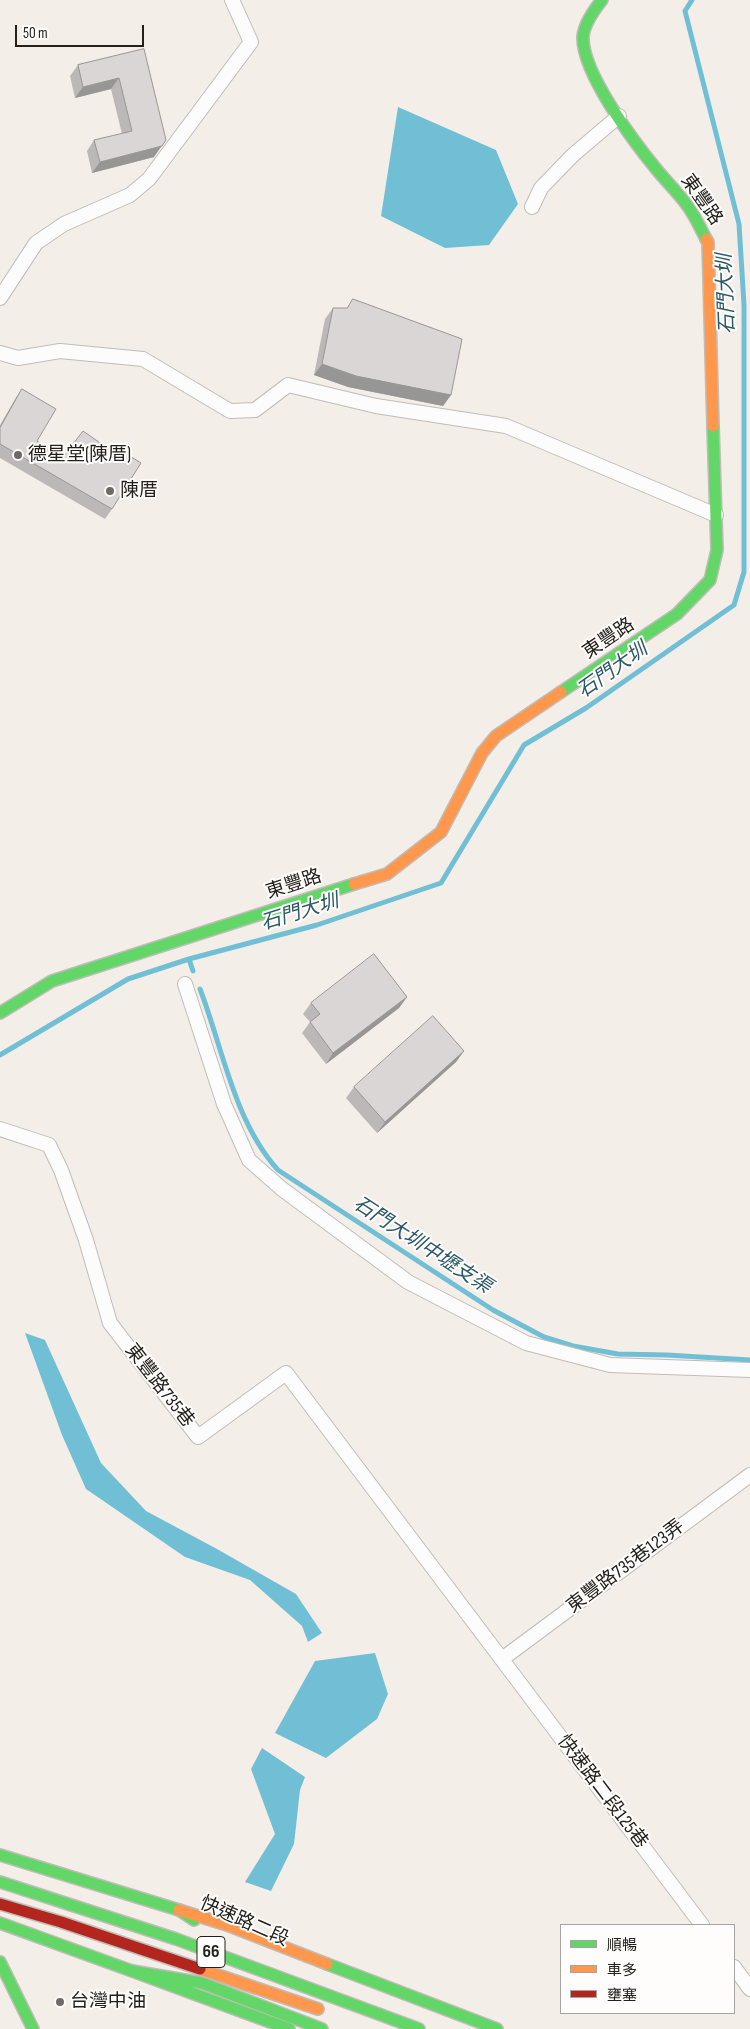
<!DOCTYPE html>
<meta charset="utf-8">
<style>
body{margin:0}
#map{position:relative;width:750px;height:2029px;overflow:hidden;background:#f4eee9;font-family:"Sofia Sans Condensed","Noto Sans TC",sans-serif}
canvas{display:block}
.legend{position:absolute;left:560px;top:1924px;width:175px;height:90px;box-sizing:border-box;background:#fffdfb;border:1px solid #a7a5a2;margin:0;padding:6px 9px;list-style:none;font-size:15px;color:#24211d}
.legend li{display:flex;align-items:center;gap:10px;height:25px}
.legend b{width:25px;border:1px solid #a7a5a2}
.scale{position:absolute;left:15px;top:25px;width:129px;height:22px;box-sizing:border-box;border:2px solid #24211d;border-top:0;padding-left:6px;font-size:15px;line-height:18px;white-space:nowrap;color:#24211d;-webkit-text-stroke:4px #fffdfb;paint-order:stroke}
</style>
<div id="map">
<canvas width="750" height="2029"></canvas>
<ul class="legend">
<li><b style="height:6px;background:#63d668"></b>順暢</li>
<li><b style="height:6px;background:#ff974d"></b>車多</li>
<li><b style="height:6px;background:#b3261e"></b>壅塞</li>
</ul>
<div class="scale">50 m</div>
</div>
<script>
const context = document.querySelector('canvas').getContext('2d');
context.lineJoin = 'round';
function paint(path, color) { context.fillStyle = color; context.fill(path, 'evenodd'); }
function trace(path, color, width, dash) { context.strokeStyle = color; context.lineWidth = width; context.lineCap = dash ? 'butt' : 'round'; context.setLineDash(dash || []); context.stroke(path); }
function label(font, color, halo, rows, align = 'center') {
  context.font = font + ' "Sofia Sans Condensed","Noto Sans TC",sans-serif'; context.lineWidth = 4; context.setLineDash([]); context.textBaseline = 'middle'; context.strokeStyle = halo; context.fillStyle = color; for (const [text, x, y, turn = 0] of rows) {
    context.save(); context.translate(x, y); context.rotate((+turn || 0) * Math.PI / 180); context.textAlign = isNaN(turn) ? turn : align; if (halo) context.strokeText(text, 0, 0); context.fillText(text, 0, 0); context.restore();
  }
}
const water = new Path2D(`
 M398 107 496 150 518 204 489 245 445 248 381 216Z
 M25 1333 45 1340 101 1463 146 1511 217 1549 296 1594 322 1633 308 1642 302 1626 250 1580 185 1557 86 1489 62 1435Z
 M375 1653 388 1694 377 1719 326 1758 275 1733 315 1661Z
 M262 1748 305 1777 300 1790 294 1844 271 1891 245 1882 275 1834 251 1769Z`);
const stream = new Path2D(`
 M189 959 193 971
 M200 989C223 1049 234 1121 278 1170L493 1310 544 1337 573 1346 618 1354 667 1355 750 1360
 M0 1055 128 979 189 959 317 925 441 883 524 745 586 708 734 605 744 572V305L739 224 685 11 692 0`);
const street = new Path2D(`
 M532 207 541 188 573 155 619 116
 M0 298 36 243 64 224 130 195 149 179 251 42 232 0
 M0 353 18 358 60 351 143 359 230 411 255 410 288 385 376 406 506 426 716 515
 M185 984 224 1104 249 1160 282 1189 408 1282 526 1343 610 1365 750 1370
 M0 1129 49 1145 61 1170 86 1240 110 1323 198 1437 286 1373 702 1925
 M502 1659 750 1475
 M734 1967 750 1989`);
const fast = new Path2D(`
 M602 0C594 10 584 24 583 37 582 73 634 142 657 170 667 182 678 193 687 205 695 216 700 227 706 239
 M561 692 677 614 710 580 717 550 713 426
 M0 1013 52 981 354 884
 M0 1855 179 1910 194 1920
 M0 1882 176 1939 419 2029
 M0 1923 132 1971 202 1983 322 2029
 M0 1962 33 2029
 M327 1964 497 2029
 M132 1971 289 2029`);
const slow = new Path2D(`
 M706 239 708 242 713 426
 M354 884 387 874 441 832 482 753 496 736 561 692
 M179 1910 227 1925 327 1964
 M200 1969 318 2009`);
const jam = new Path2D(`
 M0 1904 61 1922 200 1969`);
const wall = new Path2D(`
 M144 49 154 157 92 173 87 151 94 140 122 134 111 89 75 98 70 76 78 65Z
 M333 308 451 395 443 406 348 387 314 375 325 319Z
 M22 389 37 441 63 457 119 456 112 509 105 519 0 458V425L15 399Z
 M407 997 399 1008 326 1064 302 1033 310 1022 303 1014 311 1003Z
 M464 1051 456 1062 377 1133 346 1098 354 1087Z`);
const shadedWall = new Path2D(`
 M119 78 111 89 75 98 83 87Z
 M166 140 154 157 92 173 100 162Z
 M322 364 451 395 443 406 348 387 314 375Z
 M407 997 399 1008 326 1064 333 1053Z
 M464 1051 456 1062 377 1133 385 1122Z`);
const building = new Path2D(`
 M144 49 166 140 162 146 100 162 94 140 132 131 119 78 83 87 78 65Z
 M353 299 462 339 451 395 356 376 322 364 333 308H347Z
 M22 389 56 409 37 441 63 457 83 431 119 456 122 451 141 463 112 509 0 444V428Z
 M374 954 407 997 333 1053 310 1022 320 1014 311 1003Z
 M433 1016 464 1051 385 1122 354 1087Z`);
const markers = [
 [18,455,5,"#6d6964"],
 [110,491,5,"#6d6964"],
 [60,2002,5,"#6d6964"]
];
const shields = [
 [211,1952,28]
];
const shieldNames = [
 ["66",211,1952]
];
const streetNames = [
 ["東豐路",701,200,55],
 ["東豐路",609,639,-34],
 ["東豐路",294,885,-18],
 ["東豐路735巷",159,1386,52],
 ["東豐路735巷123弄",626,1567,-37],
 ["快速路二段125巷",602,1792,53],
 ["快速路二段",244,1922,24]
];
const poiNames = [
 ["德星堂(陳厝)",28,455],
 ["陳厝",120,491],
 ["台灣中油",70,2002]
];
const waterNames = [
 ["石門大圳",727,294,-92],
 ["石門大圳",613,671,-35],
 ["石門大圳",300,913,-17],
 ["石門大圳中壢支渠",422,1246,33]
];
paint(water, '#71bfd5');
trace(stream, '#71bfd5', 5);
trace(street, '#c0bcb9', 16);
trace(fast, '#c0bcb9', 14);
trace(slow, '#c0bcb9', 14);
trace(jam, '#c0bcb9', 14);
trace(street, '#fdfcfc', 14);
trace(fast, '#63d668', 11);
trace(slow, '#ff974d', 11);
trace(jam, '#b3261e', 11);
paint(wall, '#bbb8b7');
paint(shadedWall, '#989695');
paint(building, '#d9d6d5');
trace(building, '#989695', 1);
for (const [x, y, r, color] of markers) { const dot = new Path2D(); dot.arc(x, y, r, 0, 2 * Math.PI); context.fillStyle = color; context.fill(dot); trace(dot, '#fffdfb', 2); }
for (const [x, y, w] of shields) { const box = new Path2D(); box.roundRect(x - w / 2, y - 15.5, w, 31, 4); context.fillStyle = '#fffdfb'; context.fill(box); trace(box, '#24211d', 1); }
label('bold 18px', '#24211d', null, shieldNames);
label('19px', '#24211d', '#fffdfb', streetNames);
label('19px', '#24211d', '#fffdfb', poiNames, 'left');
label('italic 20px', '#2a5968', '#fffdfb', waterNames);
</script>
